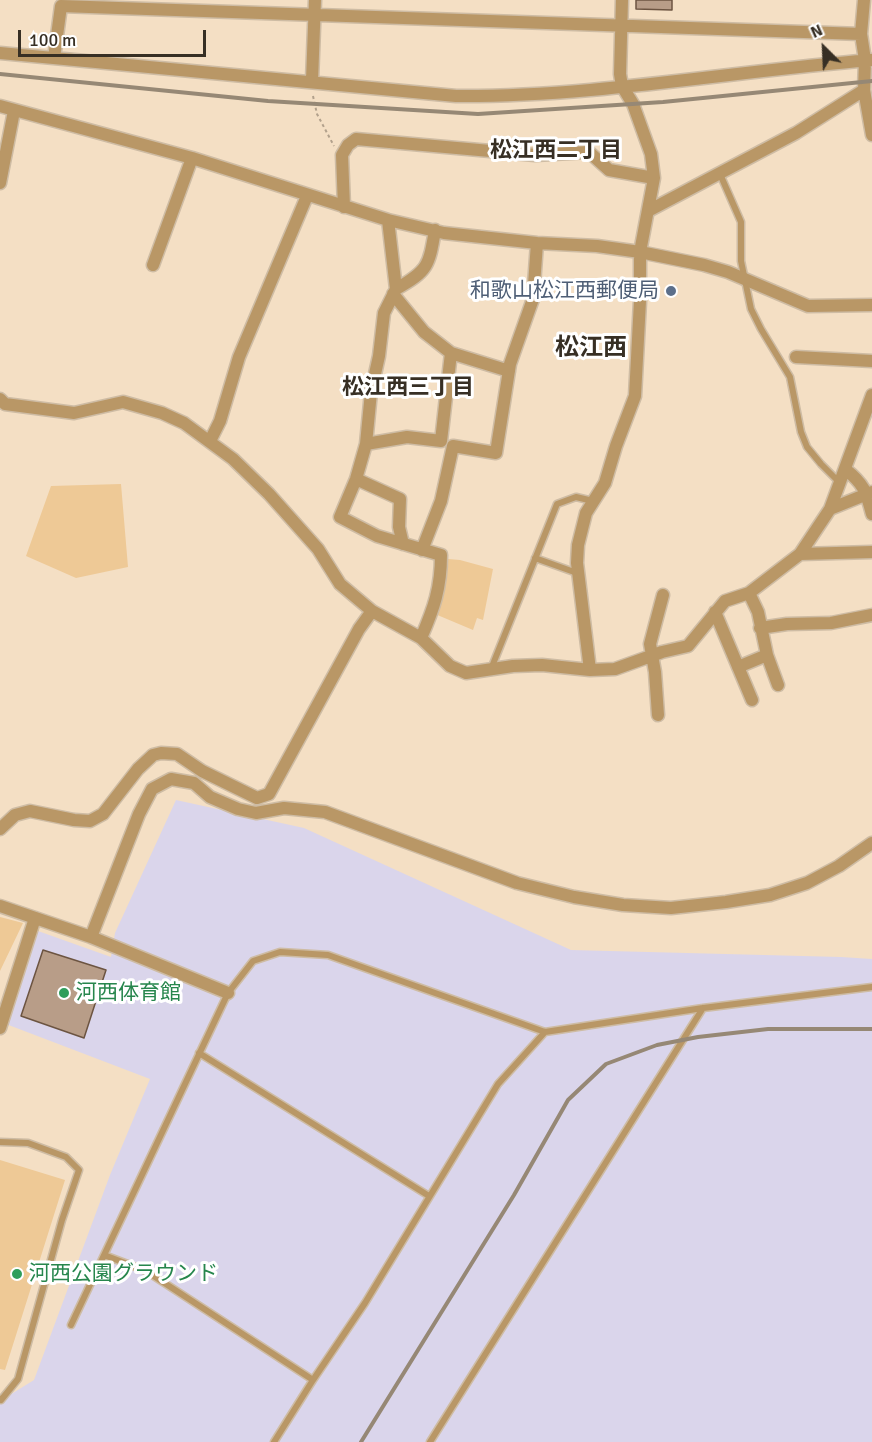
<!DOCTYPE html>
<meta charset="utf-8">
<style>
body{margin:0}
#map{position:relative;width:872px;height:1442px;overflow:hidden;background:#f4dfc4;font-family:Signika,sans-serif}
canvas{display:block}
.north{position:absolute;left:794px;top:18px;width:60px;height:60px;-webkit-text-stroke:4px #fff;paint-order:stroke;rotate:336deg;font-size:16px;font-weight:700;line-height:24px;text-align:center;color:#372f24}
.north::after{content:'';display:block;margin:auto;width:21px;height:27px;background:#372f24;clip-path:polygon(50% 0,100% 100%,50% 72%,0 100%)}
.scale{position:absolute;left:18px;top:30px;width:188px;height:27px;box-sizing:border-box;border:3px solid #372f24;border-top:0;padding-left:8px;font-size:18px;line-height:21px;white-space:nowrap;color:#372f24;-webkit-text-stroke:4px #fff;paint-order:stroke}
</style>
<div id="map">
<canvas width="872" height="1442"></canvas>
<div class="north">N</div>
<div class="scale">100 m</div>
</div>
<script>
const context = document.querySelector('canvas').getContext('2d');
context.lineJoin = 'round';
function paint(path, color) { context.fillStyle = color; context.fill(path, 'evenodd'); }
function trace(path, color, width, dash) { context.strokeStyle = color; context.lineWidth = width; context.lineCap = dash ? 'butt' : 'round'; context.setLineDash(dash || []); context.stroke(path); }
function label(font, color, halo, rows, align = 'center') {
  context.font = font + ' Signika,"Noto Sans JP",sans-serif'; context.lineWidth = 6; context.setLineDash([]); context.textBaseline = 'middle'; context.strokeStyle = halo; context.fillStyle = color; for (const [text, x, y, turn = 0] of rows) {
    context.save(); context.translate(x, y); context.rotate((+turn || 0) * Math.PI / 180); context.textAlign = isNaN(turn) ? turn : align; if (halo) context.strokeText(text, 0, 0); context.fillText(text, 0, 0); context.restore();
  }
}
const industrial = new Path2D(`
 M176 800 304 828 571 950 841 957 872 959V1442H0V1401L34 1380 110 1175 150 1079 6 1024 38 931 111 957 115 933Z`);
const green = new Path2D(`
 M121 484 128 567 76 578 26 556 51 486Z
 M448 559 460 560 493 569 483 620 477 618 473 630 435 614 444 562Z
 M0 917 23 923 0 971Z
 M0 1160 65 1180 5 1370 0 1369Z`);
const building = new Path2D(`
 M636 0H672V10L636 9Z
 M43 950 106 970 84 1038 21 1016Z`);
const path = new Path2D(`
 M313 96 317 114 334 146`);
const service = new Path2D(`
 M720 174 741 222V261L751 309 761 329 790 377 801 432 807 447 821 464 839 482
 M535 558 577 573
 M491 669 557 504 576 497 593 501
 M199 1053 429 1196
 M0 1142 28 1143 66 1157 79 1170 62 1220 18 1379 1 1400 0 1399
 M104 1255 146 1271 313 1380
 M71 1325 228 993 253 961 280 952 328 955 545 1032 703 1008 872 987
 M274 1442 313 1380 365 1303 498 1084 545 1032
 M430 1442 703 1008`);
const minor = new Path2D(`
 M864 0 861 34 865 60 864 90 872 135
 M0 53 456 96C595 97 734 71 872 60
 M54 58 61 6 861 34
 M312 81 315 0
 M0 106 192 158 388 220 444 233 537 243 597 246 640 252 704 265 728 272 808 306 872 305
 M0 183 14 111
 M344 207 342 155 348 145 356 139 535 155 589 152 609 170 654 178
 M648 211 796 133 864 90
 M388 220 396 289 384 313 379 356 371 392 366 444 356 479 340 517 377 536 441 555C441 588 434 608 421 638
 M153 265 192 158
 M396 289C428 271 429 266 435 230
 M393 294 424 332 451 353 509 371
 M796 357 872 361
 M0 399 5 404 74 413 123 402 162 413 184 423 233 459 269 494 318 549 340 584 372 611 421 638 450 666 466 673 513 666 542 665 590 670 615 669 662 652 688 646 725 601 749 593 800 554 830 509 872 395
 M210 441 220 421 239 357 307 196
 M366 444 407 437 441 441 451 353
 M845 469C864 484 866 491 872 514
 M356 479 400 499 399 527 403 544
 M830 509 872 492
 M422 550 441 501 453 446 496 453 510 364 533 299 537 243
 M800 554 872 552
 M749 593 758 612 767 655 778 685
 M715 612 752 700
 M760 628 787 624 831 623 872 615
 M738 667 767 655
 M590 670 577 563 578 545 586 513 605 483 616 446 635 396 640 301V252L654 178 651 154 633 104 622 86 620 74 622 0
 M658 715 655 672 650 644 663 595
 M0 829 15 815 30 811 74 820 90 821 103 814 138 769 153 755 161 753 177 754 202 771 257 798 269 794 359 629 372 611
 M0 906 91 937 228 993
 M91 937 139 814 152 789 171 779 194 783 210 797 238 809 256 813 284 808 325 812 517 883 574 897 623 905 671 908 726 902 770 895 807 883 839 866 872 843
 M0 1028 35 918`);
const rail = new Path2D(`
 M0 74 268 101 478 114 663 102 872 81
 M361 1442 514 1195 568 1100 606 1064 657 1045 698 1037 768 1029H872`);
const markers = [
 [671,291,6,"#5c6f8a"],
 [64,993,6,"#2e9e5b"],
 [17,1274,6,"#2e9e5b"]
];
const serviceNames = [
 ["和歌山松江西郵便局",659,291]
];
const leisureNames = [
 ["河西体育館",76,993],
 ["河西公園グラウンド",29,1274]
];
const neighbourhoodNames = [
 ["松江西二丁目",556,151],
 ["松江西三丁目",408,388]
];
const quarterNames = [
 ["松江西",591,349]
];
paint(industrial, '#dad5eb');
paint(green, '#eec996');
paint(building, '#b89d88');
trace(building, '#6c5441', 1.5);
trace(service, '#cebca4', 9);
trace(minor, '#cebca4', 15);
trace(path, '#b2a18c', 2, [3, 3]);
trace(service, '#b99766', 6);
trace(minor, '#b99766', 12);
trace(rail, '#968875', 4);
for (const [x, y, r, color] of markers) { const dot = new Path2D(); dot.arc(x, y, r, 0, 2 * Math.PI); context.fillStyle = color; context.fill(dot); trace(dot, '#fff', 2); }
label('21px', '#4e5e75', '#fff', serviceNames, 'right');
label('21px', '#27864d', '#fff', leisureNames, 'left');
label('bold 22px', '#372f24', '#fff', neighbourhoodNames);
label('bold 24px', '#372f24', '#fff', quarterNames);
</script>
